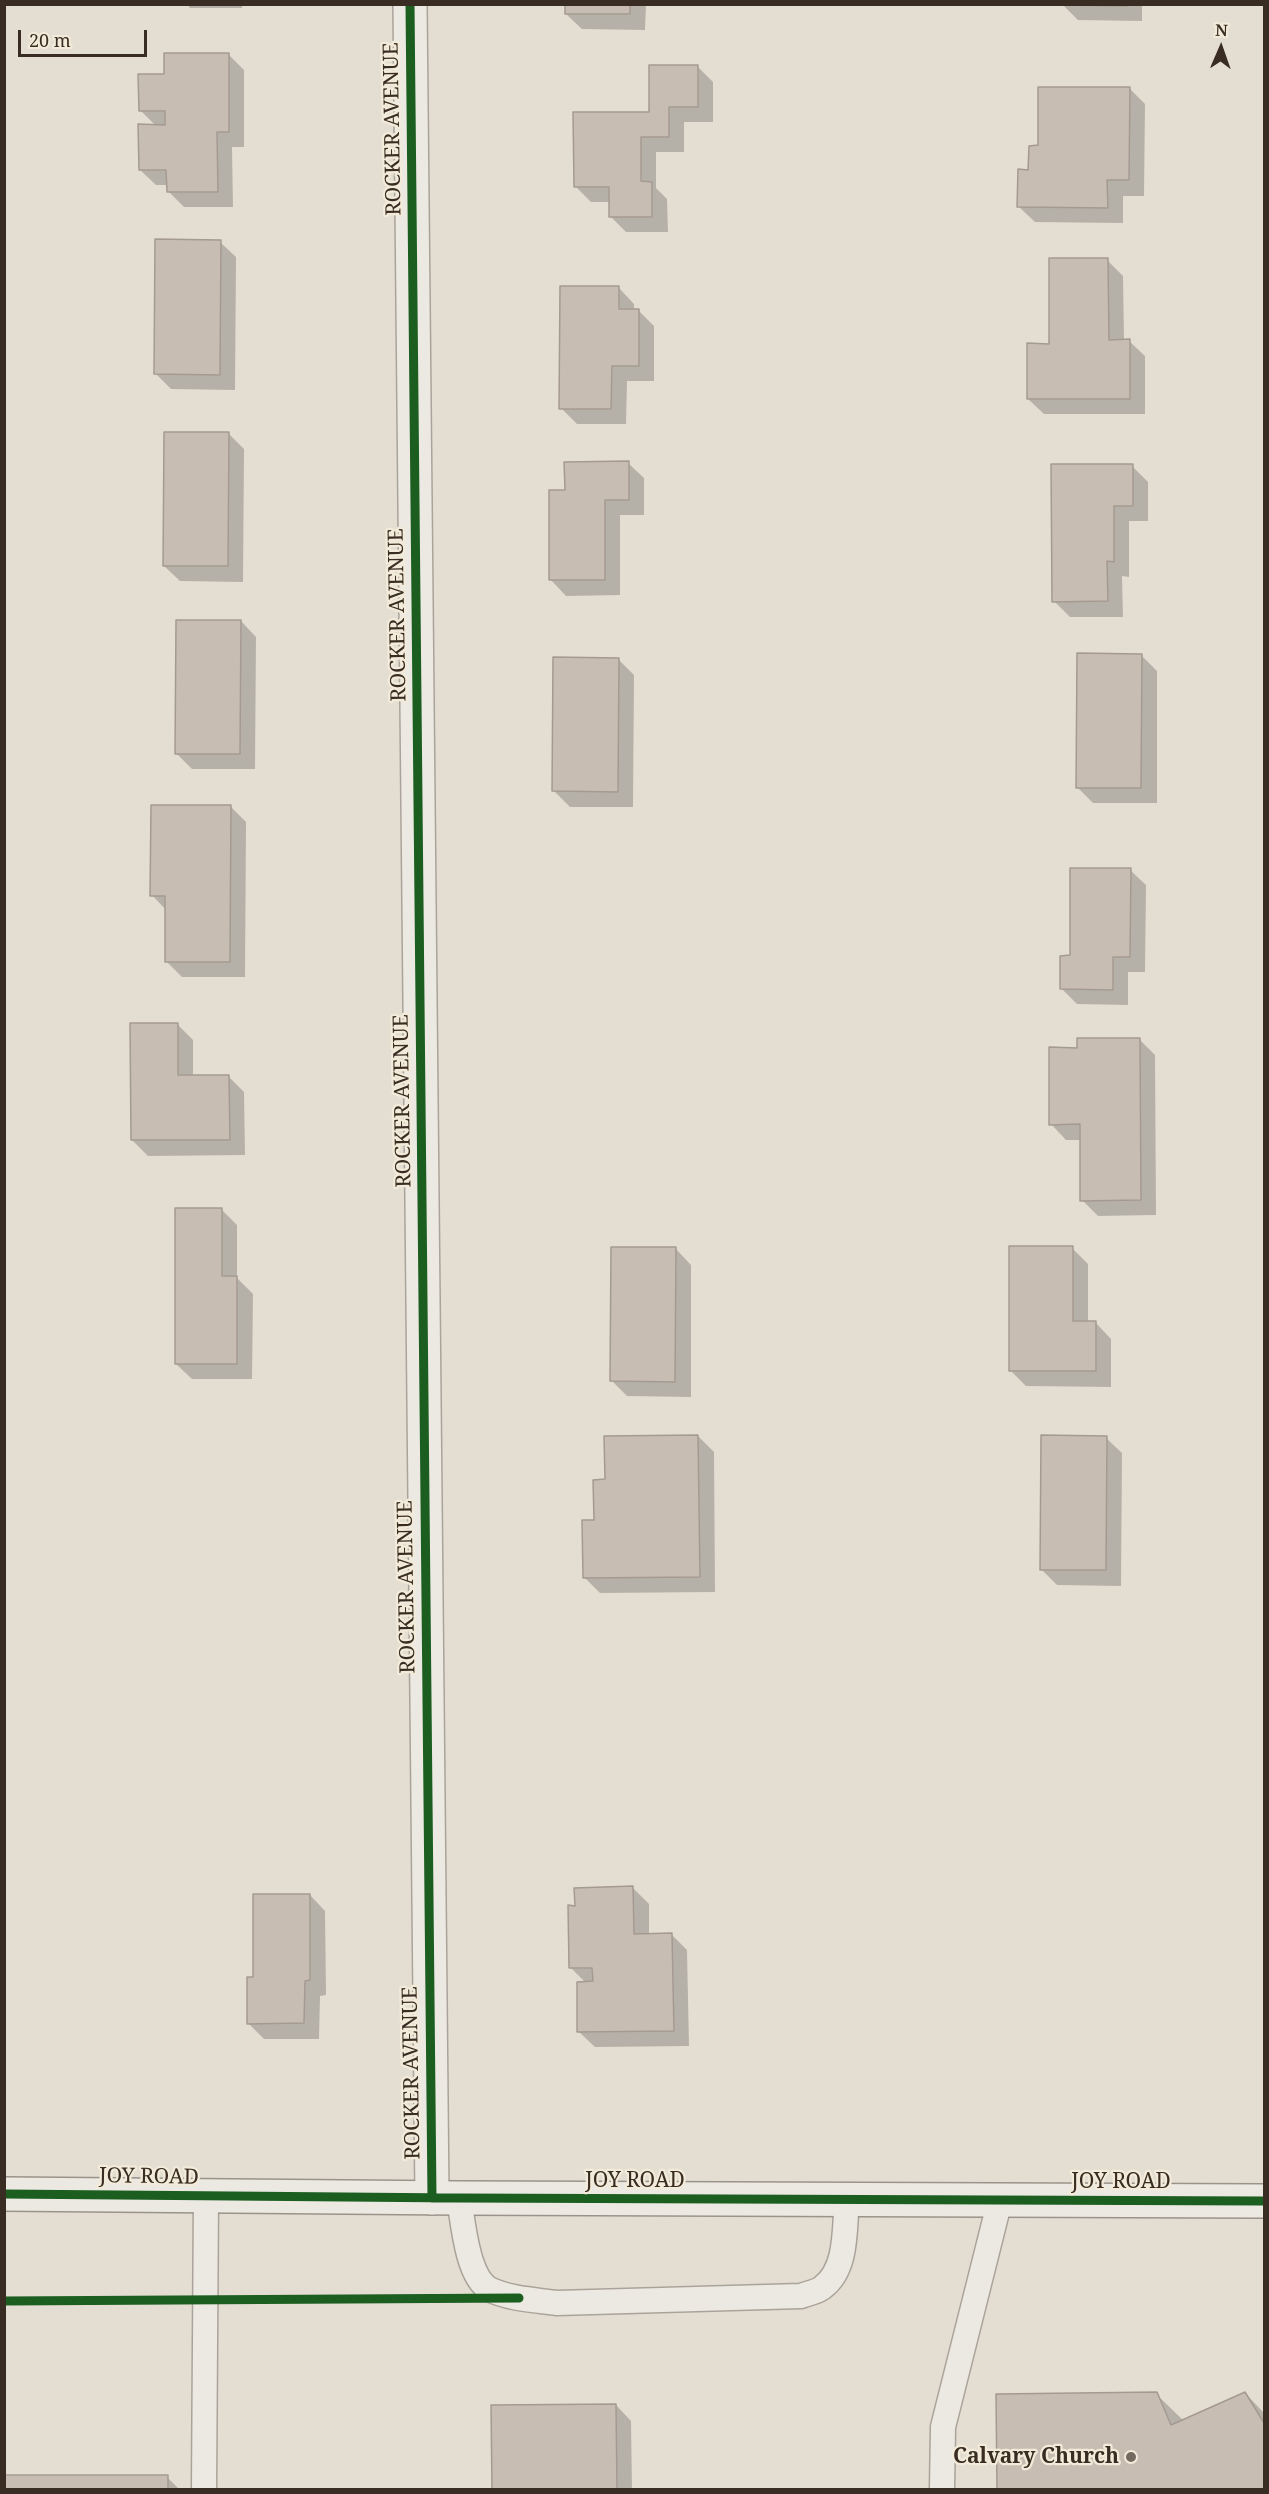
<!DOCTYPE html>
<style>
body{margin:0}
#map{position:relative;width:1269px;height:2494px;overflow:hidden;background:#e4ded2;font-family:"Noto Serif",serif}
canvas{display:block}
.frame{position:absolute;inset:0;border:6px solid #392c22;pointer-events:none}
.north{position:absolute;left:1191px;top:18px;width:60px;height:60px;-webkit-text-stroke:4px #f3ebda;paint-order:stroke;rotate:2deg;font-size:16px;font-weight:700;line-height:24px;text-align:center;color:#392c22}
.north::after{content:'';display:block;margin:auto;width:21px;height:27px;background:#392c22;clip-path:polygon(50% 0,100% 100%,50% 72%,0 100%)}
.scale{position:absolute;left:18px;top:30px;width:129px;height:27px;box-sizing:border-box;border:3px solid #392c22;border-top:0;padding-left:8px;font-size:18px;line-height:21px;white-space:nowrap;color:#392c22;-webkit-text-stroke:4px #f3ebda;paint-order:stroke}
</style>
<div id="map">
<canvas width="1269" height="2494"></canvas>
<div class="frame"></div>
<div class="north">N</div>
<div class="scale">20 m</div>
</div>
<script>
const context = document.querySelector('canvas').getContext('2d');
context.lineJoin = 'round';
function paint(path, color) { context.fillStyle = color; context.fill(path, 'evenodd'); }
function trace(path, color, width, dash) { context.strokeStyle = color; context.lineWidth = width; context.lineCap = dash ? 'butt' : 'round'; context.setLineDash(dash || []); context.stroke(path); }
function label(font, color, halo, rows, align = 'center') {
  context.font = font + ' "Noto Serif",serif'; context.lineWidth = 4.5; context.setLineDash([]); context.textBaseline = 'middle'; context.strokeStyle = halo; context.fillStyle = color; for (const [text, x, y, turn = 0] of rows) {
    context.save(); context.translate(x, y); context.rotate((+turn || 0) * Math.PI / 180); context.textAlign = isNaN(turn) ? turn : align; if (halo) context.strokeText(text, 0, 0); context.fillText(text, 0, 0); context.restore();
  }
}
const shadow = new Path2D(`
 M187 4H242V8H190Z
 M566 4H646L645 30 582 29 566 14Z
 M1142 4V21L1078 20 1063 5Z
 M228 54 244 70V147H232L233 207H184L168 191V185H156L140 170 156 126 140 110 166 75Z
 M697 66 713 82V122H684V152H656V188L667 199 668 232H626L610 216V202H591L575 186Z
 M1129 88 1145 104 1144 196H1123V223L1035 222 1019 207 1039 147Z
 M220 242 236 257 235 390 171 389 155 373Z
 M1107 260 1123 276 1124 341H1129L1145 356V414H1044L1028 399 1051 345Z
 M619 288 634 304V311H639L654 326V381H627L626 424H577L561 408Z
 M229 434 244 449 243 582 180 581 164 566Z
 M628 463 644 478V515H620V595L566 596 551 580 567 491Z
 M1132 466 1148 482V521H1129V577L1122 576 1123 617H1070L1054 601Z
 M241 621 256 637 255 769H192L176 753Z
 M1142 656 1157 671V803H1093L1077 787Z
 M618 659 634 675 633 807H570L554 791Z
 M230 806 246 822 245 977H182L166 961V910L152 895Z
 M1130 870 1146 885 1145 972H1128V1005L1077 1004 1062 989 1071 957Z
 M177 1024 193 1040V1076H228L244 1092 245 1155 148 1156 132 1140Z
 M1139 1039 1155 1055 1156 1215 1098 1216 1082 1200 1081 1140H1066L1051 1124 1079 1049Z
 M222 1210 237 1225V1278L253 1294 252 1379H192L176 1364Z
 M1072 1248 1088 1264V1323H1096L1111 1339V1387L1026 1386 1011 1371Z
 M676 1249 691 1265V1397L627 1396 611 1380Z
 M698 1436 714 1452 715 1592 600 1593 584 1577 606 1481Z
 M1106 1438 1122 1453 1121 1586 1057 1585 1041 1569Z
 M633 1888 649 1904V1935L671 1934 687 1950 689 2046 595 2047 579 2032 586 1983 570 1967 576 1907Z
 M310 1895 325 1911 326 1995 320 1996 319 2039H264L248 2023 254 1978Z
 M1245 2393 1264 2413V2490H998L1156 2394 1184 2421Z
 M616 2405 631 2421 632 2490H493Z
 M167 2477 180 2490H4Z`);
const building = new Path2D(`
 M565 4H630V14H565Z
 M1061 4H1127V6L1061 5Z
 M164 53H229V132H217L218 192H167L166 170H139L138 124 165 125V111H139L138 74H164Z
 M649 65H698V107H669V137H641V181L652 182V217H609V187H574L573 112H649Z
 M1038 87H1130L1129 180H1107L1108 208 1017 207 1018 169 1028 170 1029 146 1038 145Z
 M155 239 221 240 220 375 154 374Z
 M1049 258H1108L1109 340 1130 339V399H1027V343L1049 344Z
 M560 286H619V309H639V366H612L611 409H559Z
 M164 432H229L228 566H163Z
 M629 461V500H605V580H549V490H565L564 462Z
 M1051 464H1133V506H1114V562L1107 561 1108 601 1052 602Z
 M176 620H241L240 754H175Z
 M1077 653 1142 654 1141 788H1076Z
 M553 657 619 658 618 792 552 791Z
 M151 805H231L230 962H165V896H150Z
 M1070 868H1131L1130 957H1113V990L1060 989V956L1070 955Z
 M130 1023H178V1075H229L230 1140H131Z
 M1077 1038H1140L1141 1200 1080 1201V1124L1049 1125V1047L1077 1048Z
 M175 1208H222V1276H237V1364H175Z
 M1009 1246H1073V1321H1096V1371H1009Z
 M611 1247H676L675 1382 610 1381Z
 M698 1435 700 1577 583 1578 582 1520H594L593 1480 605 1479 604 1436Z
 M1041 1435 1107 1436 1106 1570H1040Z
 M633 1886 634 1934 672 1933 674 2031 577 2032V1982L593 1981 592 1968H569L568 1905 575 1906 574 1888Z
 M253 1894H310V1980L305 1981 304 2023 247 2024V1977H253Z
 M1157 2392 1171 2425 1245 2392 1264 2423V2490H997L996 2394Z
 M616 2404 617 2490H492L491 2405Z
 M4 2475H168V2490H4Z`);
const lane = new Path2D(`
 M459 2198C463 2222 467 2276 489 2289 509 2299 535 2300 557 2303L801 2296C808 2293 818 2292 823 2287 848 2268 844 2228 847 2200
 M204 2490 206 2196
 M942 2490 943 2427 1000 2200`);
const street = new Path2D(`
 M410 4 432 2198`);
const secondary = new Path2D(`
 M4 2194 459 2198 1264 2201`);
const cycleway = new Path2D(`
 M410 4 432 2198
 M4 2194 459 2198 1264 2201
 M4 2301 519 2298`);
const markers = [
 [1131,2457,6,"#756a60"]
];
const streetNames = [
 ["ROCKER AVENUE",393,129,-91],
 ["ROCKER AVENUE",398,615,-91],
 ["ROCKER AVENUE",403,1101,-91],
 ["ROCKER AVENUE",407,1587,-91],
 ["ROCKER AVENUE",412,2073,-91],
 ["JOY ROAD",149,2177,1],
 ["JOY ROAD",635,2181],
 ["JOY ROAD",1121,2182]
];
const poiNames = [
 ["Calvary Church",1119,2457]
];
paint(shadow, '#0003');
paint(building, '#c8bdb3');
trace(building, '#a59a91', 1.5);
trace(lane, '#aaa39a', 27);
trace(street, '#aaa39a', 36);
trace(secondary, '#9a938a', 36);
trace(lane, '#ece9e3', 24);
trace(street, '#ece9e3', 33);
trace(secondary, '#ece9e3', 33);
trace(cycleway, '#1b5e20', 9);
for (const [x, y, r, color] of markers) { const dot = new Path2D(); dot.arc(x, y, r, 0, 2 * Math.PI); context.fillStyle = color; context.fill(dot); trace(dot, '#f3ebda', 2); }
label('21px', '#392c22', '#f3ebda', streetNames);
label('bold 21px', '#392c22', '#f3ebda', poiNames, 'right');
</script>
